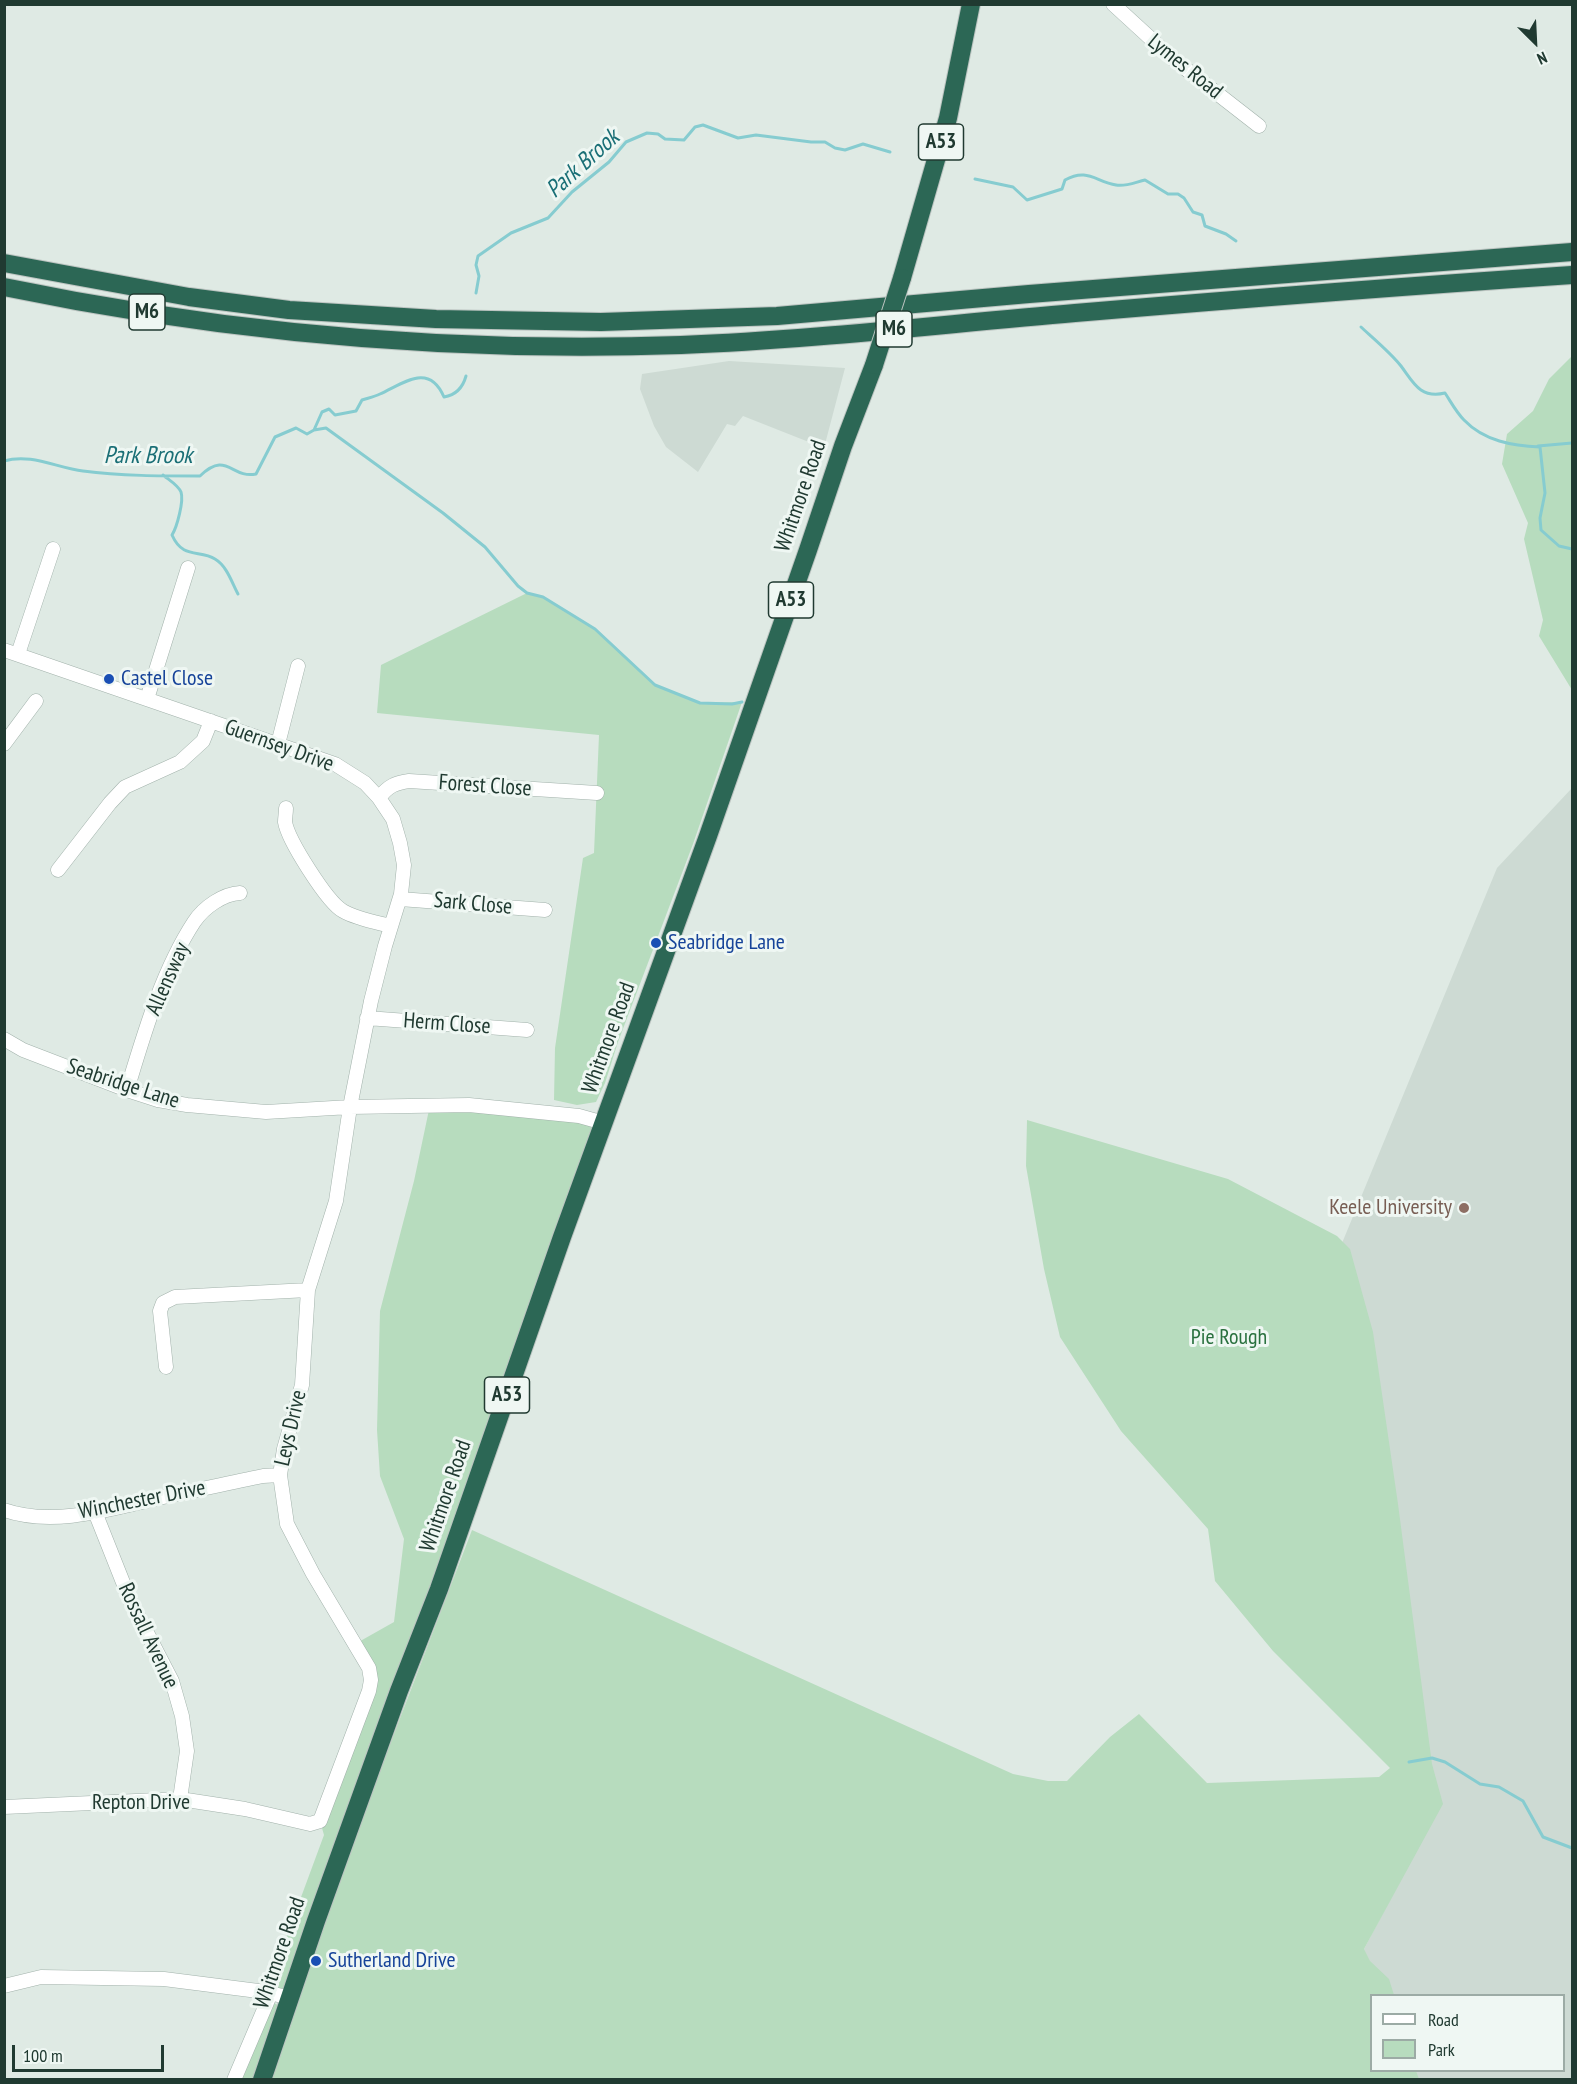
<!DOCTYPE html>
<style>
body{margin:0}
#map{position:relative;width:1577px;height:2084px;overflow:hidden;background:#dfeae4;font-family:"PT Sans Narrow",sans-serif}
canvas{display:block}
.frame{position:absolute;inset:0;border:6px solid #203a31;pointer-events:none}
.legend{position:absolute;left:1370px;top:1994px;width:195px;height:78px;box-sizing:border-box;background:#eff7f3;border:2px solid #9caba5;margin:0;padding:8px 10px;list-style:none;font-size:18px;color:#203a31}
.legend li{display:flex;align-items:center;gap:12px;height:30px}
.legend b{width:30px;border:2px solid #9caba5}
.north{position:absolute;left:1505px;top:12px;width:60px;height:60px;-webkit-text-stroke:4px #eff7f3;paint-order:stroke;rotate:156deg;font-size:16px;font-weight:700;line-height:24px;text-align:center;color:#203a31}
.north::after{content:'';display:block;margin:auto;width:21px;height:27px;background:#203a31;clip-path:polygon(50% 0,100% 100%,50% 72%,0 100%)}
.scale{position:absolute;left:12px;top:2045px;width:152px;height:27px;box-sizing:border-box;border:3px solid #203a31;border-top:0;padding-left:8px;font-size:18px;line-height:21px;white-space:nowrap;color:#203a31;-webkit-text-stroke:4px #eff7f3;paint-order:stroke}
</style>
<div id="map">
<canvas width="1577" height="2084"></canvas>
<div class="frame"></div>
<ul class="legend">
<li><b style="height:8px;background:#fff"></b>Road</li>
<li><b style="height:16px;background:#b7dcbe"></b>Park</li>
</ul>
<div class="north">N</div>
<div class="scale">100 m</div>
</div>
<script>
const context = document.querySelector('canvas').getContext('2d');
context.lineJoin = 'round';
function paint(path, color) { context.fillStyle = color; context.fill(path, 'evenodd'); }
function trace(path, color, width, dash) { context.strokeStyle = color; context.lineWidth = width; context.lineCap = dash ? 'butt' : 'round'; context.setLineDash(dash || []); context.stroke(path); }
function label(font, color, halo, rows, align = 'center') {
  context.font = font + ' "PT Sans Narrow",sans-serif'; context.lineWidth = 6; context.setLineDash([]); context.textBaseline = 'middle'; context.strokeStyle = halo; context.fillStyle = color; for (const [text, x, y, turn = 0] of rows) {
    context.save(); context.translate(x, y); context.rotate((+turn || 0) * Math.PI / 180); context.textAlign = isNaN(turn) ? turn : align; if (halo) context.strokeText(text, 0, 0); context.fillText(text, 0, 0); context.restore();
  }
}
const built = new Path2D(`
 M729 361 845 368 824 448 743 416 735 426 727 424 698 472 666 447 654 426 640 389 642 374Z
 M1572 788V2079H1386L1382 2071 1564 2070V1996H1372L1364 1949 1431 1822 1418 1766 1216 1548 1497 868Z`);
const green = new Path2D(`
 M1572 356V690L1539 636 1543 620 1524 539 1528 523 1502 464 1507 434 1533 411 1549 379Z
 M527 593 543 597 595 629 655 685 700 703 742 702 693 844 618 1042 605 1083 596 1102 577 1105 554 1100 555 1048 583 858 594 853 599 735 377 713 381 665Z
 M430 1105 604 1123 261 2079 234 2080 270 2001 278 2005 289 1998 266 1992 324 1835 320 1821 369 1691 355 1644 394 1622 404 1539 380 1476 377 1430 380 1311 414 1181Z
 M1027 1120 1228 1179 1337 1236 1350 1249 1373 1332 1398 1504 1432 1764 1443 1804 1364 1949 1370 1961 1389 1979 1394 1995 1372 1996V2070L1416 2071 1419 2079 271 2080 350 1849 472 1530 1013 1774 1048 1781H1067L1110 1737 1139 1714 1207 1783 1379 1777 1390 1768 1273 1651 1215 1581 1208 1529 1121 1431 1060 1337 1044 1269 1026 1166Z`);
const stream = new Path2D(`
 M975 179 1013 187 1027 200 1062 189 1065 180C1087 168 1095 181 1116 185 1125 187 1136 182 1145 180L1168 194H1178L1184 198 1193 212 1202 215 1205 226 1226 234 1236 241
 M476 293 479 276 476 265 478 256 511 233 548 218 572 192 609 162 626 142 647 133 658 134 665 139 684 140 695 127 703 125 738 138 756 135 811 142H825L835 148 845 150 863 144 890 152
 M1361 327C1373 338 1392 354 1401 366 1413 382 1420 399 1445 393 1451 402 1456 412 1464 420 1484 441 1513 446 1540 447L1545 493 1540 518 1541 530 1559 546 1572 549
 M314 430 326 428 443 513 485 547 518 586 527 593 543 597 595 629 655 685 700 703 732 704 742 702
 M1538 446 1572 443
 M4 461C31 453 57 468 83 471 121 476 161 476 200 476 227 450 231 479 256 474L275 437 296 428 307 434 314 430 322 412 329 409 335 415 356 411 362 400C368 398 374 397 380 394 404 383 429 362 444 397 456 395 463 387 466 376
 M163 475C169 480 178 485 181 492 184 501 177 527 172 535 183 560 200 549 215 559 227 566 232 583 238 594
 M1409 1762 1432 1758 1445 1762 1480 1784 1499 1787 1523 1801 1543 1837 1572 1848`);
const minor = new Path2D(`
 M1113 4 1173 59 1259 126
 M4 650 335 764 365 783 379 798 393 819 400 843 404 865 401 894 385 946 371 1001 350 1107 336 1201 308 1290 302 1385 284 1449 280 1475 287 1524 313 1574 369 1668 371 1680 369 1691 320 1821 310 1824 245 1809 180 1799 4 1807
 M18 654 53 549
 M147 699 188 568
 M4 744 36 701
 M278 744 298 666
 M379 798C388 786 395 783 409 781L597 793
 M286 808C286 813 285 818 285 822 288 840 327 902 343 911 357 919 375 922 391 926
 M58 870 110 803 125 787 180 762 203 741 211 721
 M400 899 545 910
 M367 1018 527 1030
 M4 1039 23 1050 127 1090 158 1100 187 1105 266 1112 350 1107 469 1105 579 1116 604 1123
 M127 1090C144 1034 162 971 194 922 204 907 223 894 240 893
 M166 1367 160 1311 163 1303 175 1297 308 1290
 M4 1510C53 1527 111 1509 159 1498 194 1491 228 1483 263 1476L280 1475
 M95 1512 130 1600 172 1681 182 1716 187 1751 180 1799
 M4 1986 41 1977 164 1979 266 1992 290 1998
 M234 2080 271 1993`);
const highway = new Path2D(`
 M4 263 189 297 289 310 436 319 601 322 777 316 1029 294 1572 252
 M902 278 948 118 971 4
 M4 287C226 333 455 353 681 345 813 340 944 324 1075 313 1241 299 1407 286 1572 275
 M262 2080 316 1921 399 1691 439 1589 562 1237 708 836 808 550 843 446 874 365`);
const highwayBridge = new Path2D(`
 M874 365 902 278`);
const markers = [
 [109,679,6,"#1a4fb4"],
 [656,943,6,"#1a4fb4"],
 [1464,1208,6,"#8d6e63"],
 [316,1961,6,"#1a4fb4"]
];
const shields = [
 [941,142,45],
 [147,312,36],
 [894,329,36],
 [791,600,45],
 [507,1395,45]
];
const shieldNames = [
 ["A53",941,142],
 ["M6",147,312],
 ["M6",894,329],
 ["A53",791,600],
 ["A53",507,1395]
];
const streetNames = [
 ["Lymes Road",1185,67,39],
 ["Whitmore Road",801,496,-71],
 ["Guernsey Drive",279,746,20],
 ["Forest Close",485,786,4],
 ["Sark Close",473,904,5],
 ["Allensway",168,979,-66],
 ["Herm Close",447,1024,4],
 ["Whitmore Road",609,1038,-70],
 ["Seabridge Lane",123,1084,18],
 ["Leys Drive",291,1428,-77],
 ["Whitmore Road",446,1496,-71],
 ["Winchester Drive",142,1500,-11],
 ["Rossall Avenue",148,1636,65],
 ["Repton Drive",141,1803],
 ["Whitmore Road",280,1953,-71]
];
const transitNames = [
 ["Castel Close",121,679],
 ["Seabridge Lane",668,943],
 ["Sutherland Drive",328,1961]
];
const educationNames = [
 ["Keele University",1452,1208]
];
const parkNames = [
 ["Pie Rough",1229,1338]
];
const waterNames = [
 ["Park Brook",583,164,-42],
 ["Park Brook",148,456]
];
paint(built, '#cddad3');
paint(green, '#b7dcbe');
trace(stream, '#86ccd0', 3);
trace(minor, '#a2b2ab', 15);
trace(highway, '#bcc4c1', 20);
trace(minor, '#fff', 14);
trace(highway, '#2c6755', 18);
trace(highwayBridge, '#bcc4c1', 20, []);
trace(highwayBridge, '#2c6755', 18);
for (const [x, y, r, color] of markers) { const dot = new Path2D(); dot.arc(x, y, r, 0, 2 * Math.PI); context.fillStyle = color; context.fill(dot); trace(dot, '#eff7f3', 2); }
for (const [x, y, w] of shields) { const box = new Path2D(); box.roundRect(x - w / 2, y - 18, w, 36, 4.5); context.fillStyle = '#eff7f3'; context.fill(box); trace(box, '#203a31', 1.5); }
label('bold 21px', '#203a31', null, shieldNames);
label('22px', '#203a31', '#eff7f3', streetNames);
label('22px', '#164399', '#eff7f3', transitNames, 'left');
label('22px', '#785e54', '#eff7f3', educationNames, 'right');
label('22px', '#2a713f', '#eff7f3', parkNames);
label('italic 24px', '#1a6f76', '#eff7f3', waterNames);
</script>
